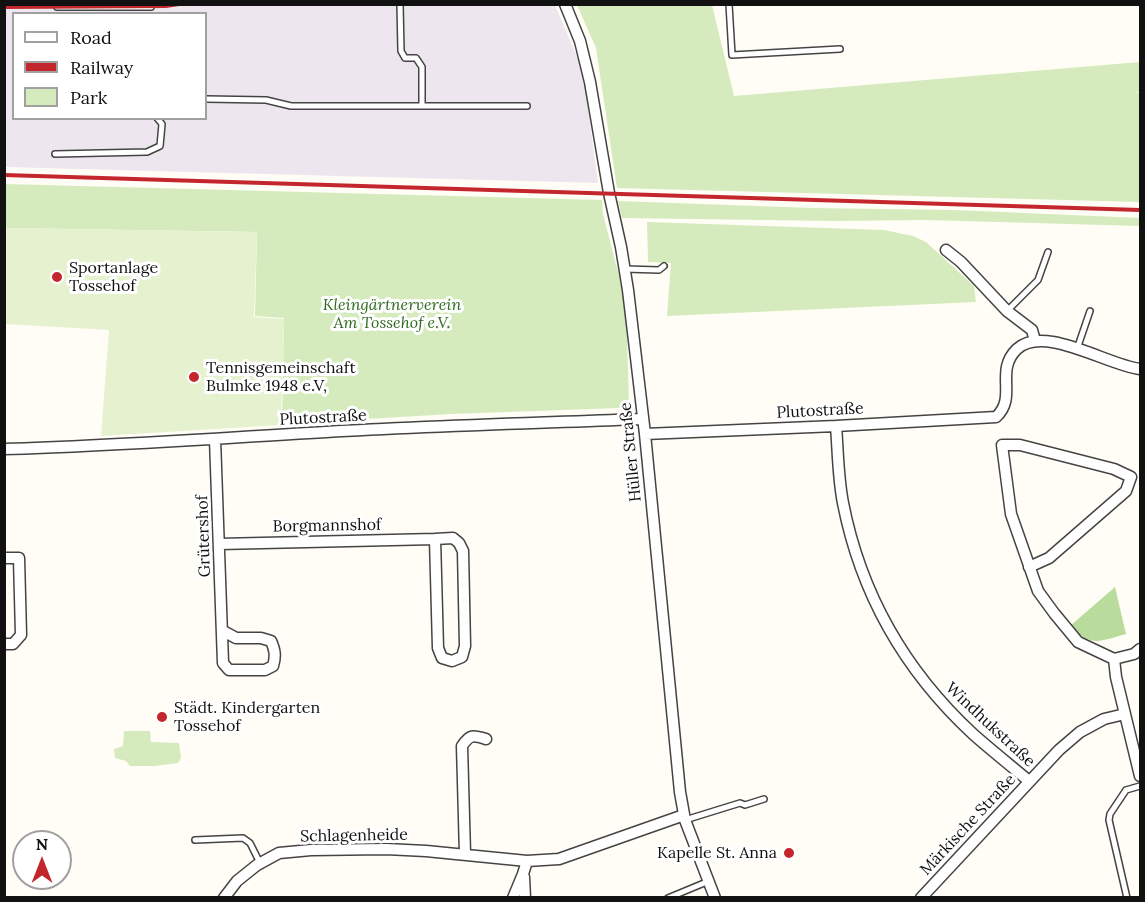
<!DOCTYPE html>
<meta charset="utf-8">
<style>
body{margin:0}
#map{position:relative;width:1145px;height:902px;overflow:hidden;background:#fffdf5;font-family:Lora,serif}
canvas{display:block}
.frame{position:absolute;inset:0;border:6px solid #111;pointer-events:none}
.legend{position:absolute;left:12px;top:12px;width:195px;height:108px;box-sizing:border-box;background:#fff;border:2px solid #a0a0a0;margin:0;padding:8px 10px;list-style:none;font-size:18px;color:#111}
.legend li{display:flex;align-items:center;gap:12px;height:30px}
.legend b{width:30px;border:2px solid #a0a0a0}
.north{position:absolute;left:12px;top:830px;width:60px;height:60px;box-sizing:border-box;background:#fff;border:2px solid #a0a0a0;border-radius:50%;rotate:0deg;font-size:16px;font-weight:700;line-height:24px;text-align:center;color:#111}
.north::after{content:'';display:block;margin:auto;width:21px;height:27px;background:#c4262e;clip-path:polygon(50% 0,100% 100%,50% 72%,0 100%)}
</style>
<div id="map">
<canvas width="1145" height="902"></canvas>
<div class="frame"></div>
<ul class="legend">
<li><b style="height:8px;background:#fff"></b>Road</li>
<li><b style="height:8px;background:#c4262e"></b>Railway</li>
<li><b style="height:16px;background:#d5ebbd"></b>Park</li>
</ul>
<div class="north">N</div>
</div>
<script>
const context = document.querySelector('canvas').getContext('2d');
context.lineJoin = 'round';
function paint(path, color) { context.fillStyle = color; context.fill(path, 'evenodd'); }
function trace(path, color, width, dash) { context.strokeStyle = color; context.lineWidth = width; context.lineCap = dash ? 'butt' : 'round'; context.setLineDash(dash || []); context.stroke(path); }
function label(font, color, halo, rows, align = 'center') {
  context.font = font + ' Lora,serif'; context.lineWidth = 6; context.setLineDash([]); context.textBaseline = 'middle'; context.strokeStyle = halo; context.fillStyle = color; for (const [text, x, y, turn = 0] of rows) {
    context.save(); context.translate(x, y); context.rotate((+turn || 0) * Math.PI / 180); context.textAlign = isNaN(turn) ? turn : align; if (halo) context.strokeText(text, 0, 0); context.fillText(text, 0, 0); context.restore();
  }
}
const industrial = new Path2D(`
 M4 5H555L583 71 598 183 5 167ZM14 14H206V118H14Z`);
const green = new Path2D(`
 M577 5H712L734 96 1140 62V92L1134 93H1140V202L617 188 596 48Z
 M5 184 602 200 603 214 619 276 626 311 629 400 620 408 451 414 282 424 284 318 255 316 257 232 5 228Z
 M618 201 812 208 955 210 1140 218V226L926 220 834 221 622 218Z
 M647 222 884 230 913 236 926 242 974 286 976 302 667 316 671 263 648 262Z
 M124 731H150L151 742 179 743 181 758 178 763 155 766H130L126 761 115 758 114 749 123 746Z`);
const forest = new Path2D(`
 M1115 587 1126 634C1100 641 1091 648 1070 626Z`);
const pitch = new Path2D(`
 M5 228 257 232 254 317 284 319 281 425 101 436 109 330 5 324Z`);
const service = new Path2D(`
 M400 4 401 51 405 58H416L422 67V105
 M729 4 732 55 840 49
 M57 7H151
 M206 99 266 100 291 106H527
 M55 154 147 152 160 146 162 124 157 118
 M625 269 659 270 664 266
 M1007 311 1038 280 1048 252
 M1077 349 1090 311
 M685 820 740 803 745 805 764 799
 M195 840 243 838 250 843 260 863
 M668 898 709 881
 M1127 898 1109 820 1110 814 1126 790 1140 786`);
const minor = new Path2D(`
 M565 4 580 41 590 82 609 193 621 247 628 290 645 434 680 792 685 820 715 898
 M946 250 961 262 1007 311 1032 330 1035 341
 M836 426C838 451 838 478 843 503 861 595 904 670 973 734 991 750 1010 765 1029 781
 M645 434 836 426 996 417C1018 397 994 371 1017 349 1044 324 1107 365 1140 369
 M215 439 223 663 229 670H265L273 666C276 656 275 650 271 641L261 638H236L223 631
 M4 449C112 446 219 438 326 432 431 426 537 423 643 419
 M219 544 435 539 438 648 442 658 452 661 462 657 465 646 463 551 459 543 453 538 435 539
 M4 558H19L21 635 13 644H4
 M1029 567 1049 558 1126 491 1131 477 1114 469 1020 445H1002L1011 514 1038 591 1054 613 1078 642 1114 659
 M1114 659 1116 677 1140 776
 M1114 659 1134 654 1140 649
 M465 854 462 746C470 734 473 735 486 739
 M524 877 525 898
 M224 898 237 881 257 865 279 853 311 850 386 849 426 851 527 861 559 859 684 815
 M513 898 523 874 527 861
 M921 898 1059 750 1080 732 1104 719 1125 714`);
const rail = new Path2D(`
 M4 7 166 6 179 4
 M4 175 1140 210`);
const markers = [
 [57,277,6,"#c4262e"],
 [194,377,6,"#c4262e"],
 [162,717,6,"#c4262e"],
 [789,853,6,"#c4262e"]
];
const poiNames = [
 ["Sportanlage",69,268],
 ["Tossehof",69,286],
 ["Tennisgemeinschaft",206,368],
 ["Bulmke 1948 e.V,",206,386],
 ["Städt. Kindergarten",174,708],
 ["Tossehof",174,726],
 ["Kapelle St. Anna",777,853,"right"]
];
const parkNames = [
 ["Kleingärtnerverein",392,305],
 ["Am Tossehof e.V.",392,323]
];
const streetNames = [
 ["Plutostraße",820,411,-3],
 ["Plutostraße",323,418,-3],
 ["Hüller Straße",631,452,-96],
 ["Borgmannshof",327,526,-1],
 ["Grütershof",204,536,-92],
 ["Windhukstraße",990,725,43],
 ["Märkische Straße",968,825,-47],
 ["Schlagenheide",354,836,-1]
];
paint(industrial, '#eee6ef');
paint(green, '#d5ebbd');
paint(forest, '#b9dc9c');
paint(pitch, '#e6f2cf');
trace(service, '#444', 8);
trace(minor, '#444', 13);
trace(service, '#fff', 5);
trace(minor, '#fff', 10);
trace(rail, '#c4262e', 4);
for (const [x, y, r, color] of markers) { const dot = new Path2D(); dot.arc(x, y, r, 0, 2 * Math.PI); context.fillStyle = color; context.fill(dot); trace(dot, '#fff', 2); }
label('16px', '#111', '#fff', poiNames, 'left');
label('italic 16px', '#2f6b1f', '#fff', parkNames);
label('16px', '#111', '#fff', streetNames);
</script>
